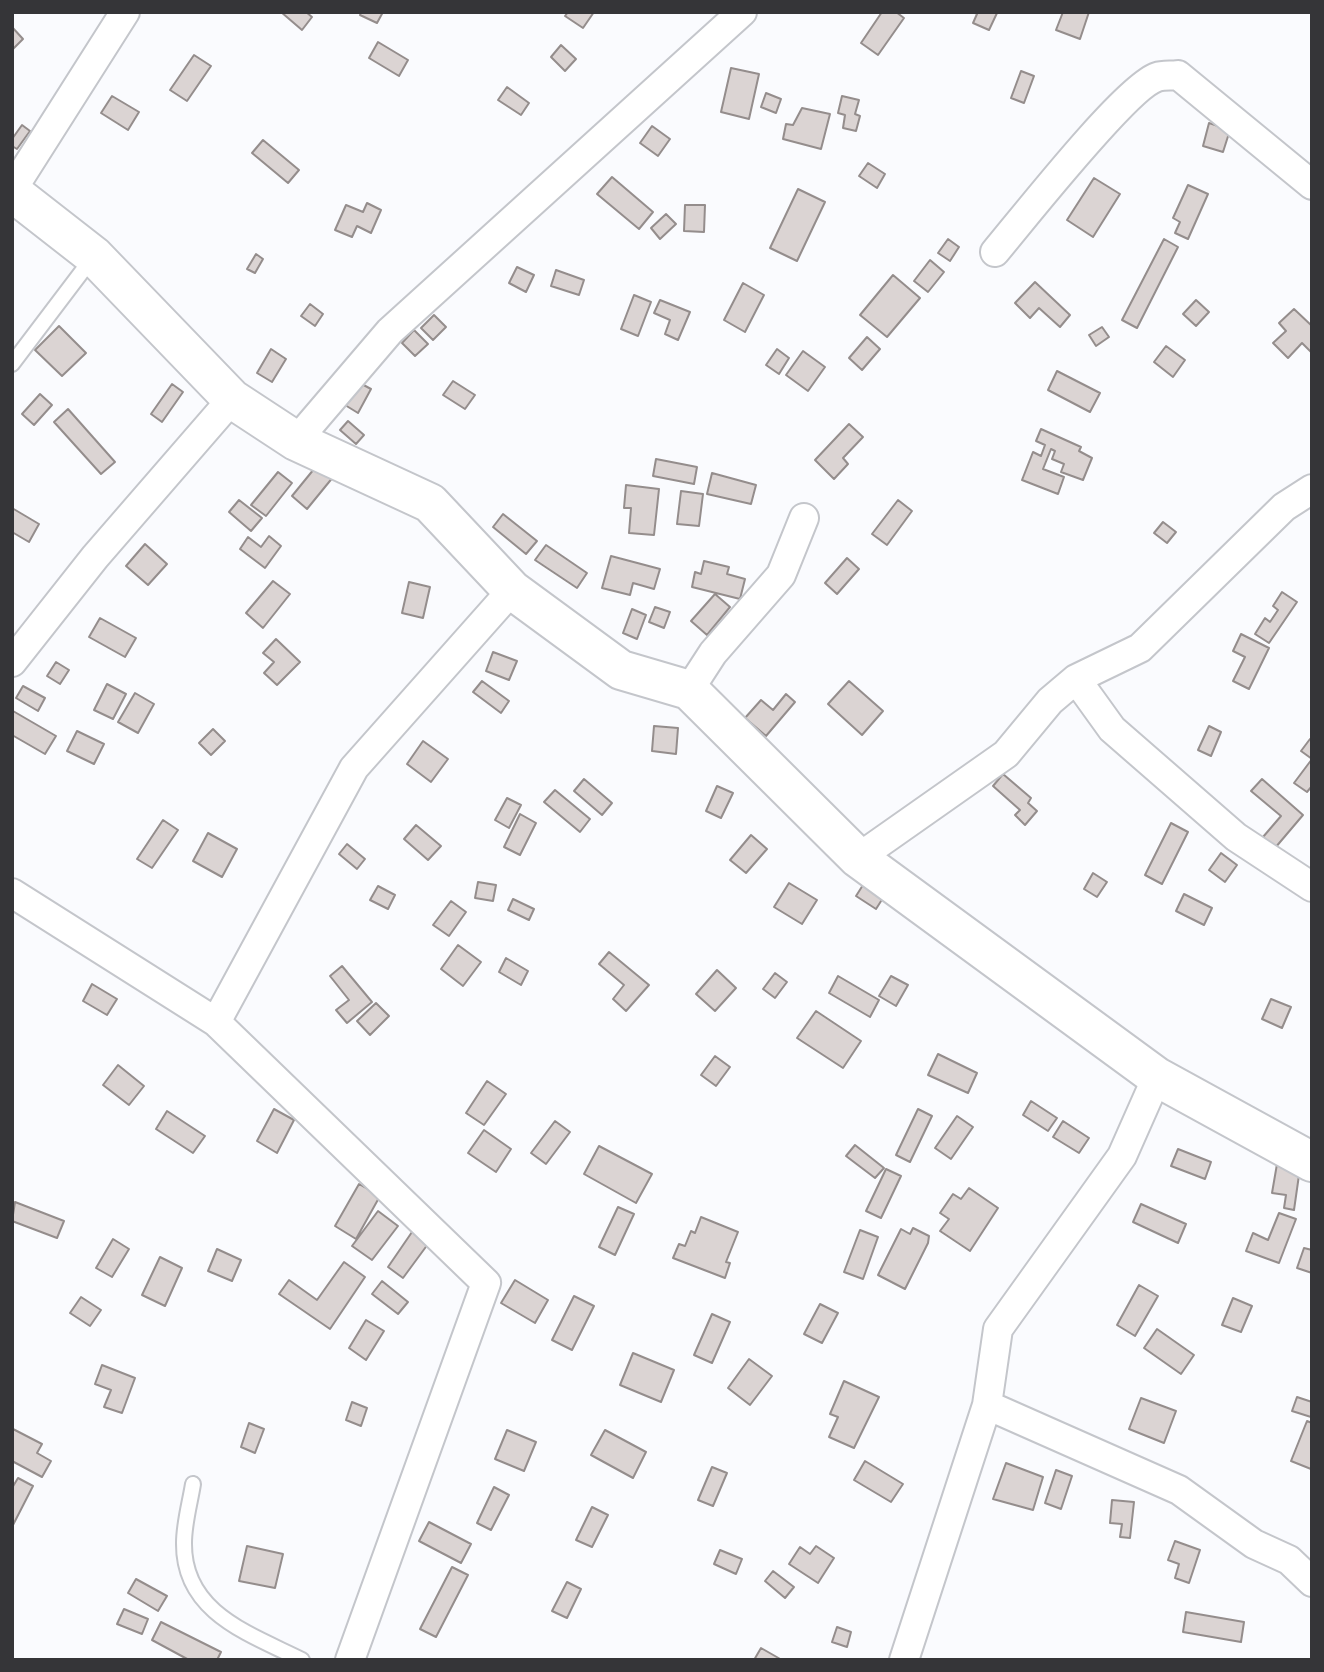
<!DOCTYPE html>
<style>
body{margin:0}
#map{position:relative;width:1324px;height:1672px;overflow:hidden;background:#fafbfe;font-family:"Public Sans",sans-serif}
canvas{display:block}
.frame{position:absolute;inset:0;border:14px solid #353538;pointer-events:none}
</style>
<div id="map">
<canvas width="1324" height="1672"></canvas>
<div class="frame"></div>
</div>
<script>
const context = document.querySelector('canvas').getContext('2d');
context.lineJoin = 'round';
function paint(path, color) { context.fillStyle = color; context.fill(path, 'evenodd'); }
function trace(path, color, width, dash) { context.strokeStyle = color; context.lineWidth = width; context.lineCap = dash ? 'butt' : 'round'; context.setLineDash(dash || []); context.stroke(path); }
const building = new Path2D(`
 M281 12H306L312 17 302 30Z
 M362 12H383L377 23 360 15Z
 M568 12H594L583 28 565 16Z
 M882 12H896L904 18 878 55 861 43Z
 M973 12H997V13L989 30 973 23 977 14Z
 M1063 12H1089L1080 39 1056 30Z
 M12 27 23 39 12 50Z
 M378 42 408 60 399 76 369 58Z
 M561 45 576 59 565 71 551 57Z
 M194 55 211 66 187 101 170 90Z
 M731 68 759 74 749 119 721 112Z
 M1021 71 1034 76 1024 103 1011 98Z
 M507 87 529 103 521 115 498 100Z
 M766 93 781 99 776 113 761 107Z
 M112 96 139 112 128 130 101 113Z
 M842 96 859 100 855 114 860 116 856 131 843 128 845 115 838 113Z
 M802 108 830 114 821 149 783 139 786 124 793 125Z
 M1209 123 1230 130 1223 152 1203 146Z
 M22 125 30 131 17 149 12 146V139Z
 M652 126 670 139 658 156 640 143Z
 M263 140 299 170 288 183 252 153Z
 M868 163 885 174 877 188 859 176Z
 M612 177 653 212 639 229 597 194Z
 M1094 178 1120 194 1093 237 1067 220Z
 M1188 185 1208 194 1188 239 1175 233 1180 222 1173 218Z
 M798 189 825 202 797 261 770 248Z
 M367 203 381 210 371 233 357 226 352 237 335 230 346 205 363 212Z
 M685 205H705L704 232 684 231Z
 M666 214 676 224 660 239 651 228Z
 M948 239 959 247 950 261 938 253Z
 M1164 239 1178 247 1137 328 1122 320Z
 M256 254 263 259 255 273 247 269Z
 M930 260 944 272 928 292 914 281Z
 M517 267 534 275 526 292 509 283Z
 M556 270 584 280 579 295 551 286Z
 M893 275 920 298 887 337 860 315Z
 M1035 282 1070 315 1060 327 1039 308 1030 318 1015 303Z
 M743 283 764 295 745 332 724 320Z
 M634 295 651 302 638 336 621 329Z
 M660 300 690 312 678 340 665 334 670 320 654 313Z
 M1196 300 1209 312 1196 326 1183 314Z
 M310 304 323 314 315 326 301 316Z
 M1294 309 1312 326V353L1302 343 1288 358 1273 343 1286 331 1279 323Z
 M434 315 446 327 433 340 421 328Z
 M59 326 86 353 62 376 35 350Z
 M1102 327 1109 337 1096 346 1089 335Z
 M414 330 428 344 415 356 402 343Z
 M867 337 880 349 862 370 849 358Z
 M1166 346 1185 360 1173 377 1154 362Z
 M271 349 286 359 272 382 257 373Z
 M777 349 789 358 779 374 766 365Z
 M803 351 825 367 808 391 786 375Z
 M1057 371 1100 393 1090 412 1048 390Z
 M453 381 475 395 465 409 443 395Z
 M358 382 371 389 358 413 345 405Z
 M172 384 183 392 162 422 151 414Z
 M40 394 52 405 34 425 22 414Z
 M68 409 115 462 101 474 54 422Z
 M348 421 364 435 356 444 340 430Z
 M849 424 863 437 843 458 848 464 834 479 815 460Z
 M1041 429 1081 447 1079 451 1092 458 1083 480 1061 472 1064 464 1052 459 1055 451 1051 449 1043 469 1064 477 1058 494 1022 480 1033 452 1041 456 1045 445 1036 441Z
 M323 458 338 471 307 509 292 496Z
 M656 459 697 467 694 484 653 476Z
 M278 472 292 483 266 516 251 505Z
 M712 473 756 485 751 504 707 494Z
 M626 485 659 489 654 535 629 533 631 508H624Z
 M681 491 703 494 699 526 677 524Z
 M239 500 262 518 251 531 229 512Z
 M898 500 912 511 887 545 872 534Z
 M12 508 39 524 29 542 12 532Z
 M503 514 537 541 526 554 493 527Z
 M1163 522 1176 532 1167 543 1154 533Z
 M269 536 281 546 265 568 240 549 248 537 261 547Z
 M145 544 167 564 148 585 126 566Z
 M546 545 587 573 577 588 535 560Z
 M611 556 660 569 654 589 633 583 630 595 602 588Z
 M847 558 859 569 837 594 825 583Z
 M704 561 729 567 727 574 745 579 740 599 692 587 695 572 701 574Z
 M273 581 290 594 263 628 246 613Z
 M409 582 430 587 423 618 402 613Z
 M1282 592 1297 602 1269 643 1255 634 1265 618 1270 622 1278 610 1273 606Z
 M715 594 730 607 707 635 691 621Z
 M655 607 670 612 664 628 649 622Z
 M632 609 646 615 637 639 623 633Z
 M100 618 136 638 125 657 89 637Z
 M1241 634 1269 648 1249 689 1233 681 1245 657 1233 651Z
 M276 639 300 662 277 685 264 673 274 662 263 653Z
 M493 652 517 661 509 680 486 671Z
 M56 662 69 670 60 684 47 676Z
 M482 681 509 701 501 713 473 692Z
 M849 681 883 711 862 735 828 704Z
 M107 684 126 694 113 719 94 710Z
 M23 686 45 698 38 711 16 698Z
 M135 693 154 704 138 733 118 722Z
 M786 694 795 702 766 736 745 718 761 700 773 710Z
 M13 711 56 736 45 754 12 735Z
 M654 726 678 728 676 754 652 751Z
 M1209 726 1221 732 1211 756 1198 750Z
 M213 729 225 741 211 755 199 743Z
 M77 731 104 744 94 764 67 751Z
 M1310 739 1312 740V759L1301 751Z
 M423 741 448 759 431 782 407 764Z
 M1312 759V786L1307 792 1294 783Z
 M1003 774 1031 798 1028 803 1037 811 1025 825 1015 815 1020 810 993 786Z
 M584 779 612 803 602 815 574 791Z
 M1262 779 1303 815 1275 848 1263 837 1281 816 1251 791Z
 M717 786 733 793 721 818 706 811Z
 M555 790 590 819 580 832 544 802Z
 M507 798 521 805 509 828 495 820Z
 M520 814 536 823 520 855 504 847Z
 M163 820 178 830 152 868 137 859Z
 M1171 823 1188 832 1162 884 1145 875Z
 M416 825 441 846 428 860 404 839Z
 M208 833 237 849 222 877 193 861Z
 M751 835 767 849 746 873 730 860Z
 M347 844 365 859 357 869 339 854Z
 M1221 853 1237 865 1225 882 1209 870Z
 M1093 873 1107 882 1097 897 1084 889Z
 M478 882 496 885 493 901 475 898Z
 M789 883 817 900 802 924 774 907Z
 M863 885 883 898 876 909 856 896Z
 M378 886 395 895 388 909 370 900Z
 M1184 894 1212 908 1204 925 1176 911Z
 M513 899 534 909 529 920 508 910Z
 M451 901 466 912 449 936 433 925Z
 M458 945 481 962 463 986 441 969Z
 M609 952 649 985 626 1011 613 999 624 985 599 964Z
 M506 958 528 971 521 985 499 972Z
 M342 966 372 1002 347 1023 336 1010 349 1000 330 976Z
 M717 970 736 988 715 1011 696 994Z
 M775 973 787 982 775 998 763 989Z
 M838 976 879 1000 870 1017 829 993Z
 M891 976 908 985 896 1006 879 996Z
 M92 984 117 999 107 1015 83 1001Z
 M1271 999 1291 1007 1282 1028 1262 1019Z
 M376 1003 389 1016 370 1035 357 1021Z
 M816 1011 861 1041 843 1068 797 1038Z
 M938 1054 977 1073 968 1093 928 1075Z
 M715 1056 730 1067 716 1086 701 1075Z
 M118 1065 144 1086 129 1105 103 1085Z
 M487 1081 506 1094 484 1125 466 1113Z
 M1031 1101 1057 1118 1048 1131 1023 1115Z
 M274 1109 294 1120 277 1153 257 1141Z
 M918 1109 932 1116 910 1162 896 1155Z
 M167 1111 205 1136 193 1153 156 1129Z
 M957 1116 973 1127 951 1159 935 1148Z
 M555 1121 570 1132 546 1164 531 1153Z
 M1063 1121 1089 1138 1079 1153 1053 1137Z
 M484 1130 511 1149 496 1172 468 1153Z
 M855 1145 884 1168 875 1178 846 1156Z
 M599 1146 652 1174 636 1203 584 1174Z
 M1178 1149 1211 1162 1205 1179 1171 1166Z
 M1277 1164 1300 1168 1294 1210 1284 1208 1286 1195 1272 1193Z
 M886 1169 901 1176 881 1218 866 1211Z
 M359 1184 380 1196 356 1239 335 1226Z
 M969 1188 998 1208 970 1251 940 1231 949 1219 940 1213 953 1194 961 1199Z
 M15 1202 64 1221 57 1238 12 1221Z
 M1141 1204 1186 1224 1178 1243 1133 1222Z
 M618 1207 634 1214 615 1255 599 1247Z
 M378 1211 398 1226 372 1260 352 1246Z
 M1279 1213 1296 1219 1279 1263 1246 1251 1253 1233 1268 1240Z
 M701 1217 738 1232 726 1262 730 1263 725 1278 673 1258 679 1244 685 1246 691 1231 695 1233Z
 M913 1228 929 1236 928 1243 905 1289 878 1275 901 1229 910 1234Z
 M860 1230 878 1237 863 1279 844 1272Z
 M412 1232 428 1244 403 1278 388 1267Z
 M113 1239 129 1249 112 1277 96 1268Z
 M1304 1248 1312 1250V1273L1297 1268Z
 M217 1249 241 1260 232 1281 208 1271Z
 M160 1257 182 1268 165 1306 142 1295Z
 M344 1262 365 1277 330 1329 279 1294 289 1280 317 1300Z
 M515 1280 548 1300 535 1323 501 1303Z
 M382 1281 408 1302 398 1314 372 1294Z
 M1139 1285 1158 1296 1135 1336 1117 1325Z
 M574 1296 594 1306 572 1350 552 1340Z
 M81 1297 101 1310 90 1326 70 1313Z
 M1233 1298 1252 1306 1241 1332 1222 1325Z
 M820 1304 838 1313 822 1343 804 1334Z
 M712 1314 730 1322 712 1363 694 1355Z
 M366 1320 384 1331 366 1360 349 1348Z
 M1157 1329 1194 1355 1181 1374 1144 1348Z
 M633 1353 674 1370 661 1402 620 1385Z
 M749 1359 772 1376 750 1405 728 1388Z
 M102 1365 135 1378 122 1413 104 1407 111 1390 95 1384Z
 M844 1381 879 1397 854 1448 829 1437 838 1417 830 1414Z
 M1297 1397 1312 1402 1311 1417 1292 1411Z
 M1141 1398 1176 1411 1164 1443 1129 1429Z
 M352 1402 367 1408 361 1426 346 1420Z
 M1307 1421 1312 1423 1311 1469 1291 1461Z
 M249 1423 264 1429 255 1453 241 1447Z
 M13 1429 42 1444 37 1453 51 1461 42 1477 12 1461Z
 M507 1430 536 1442 524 1471 495 1459Z
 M605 1430 646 1452 633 1478 591 1455Z
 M865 1461 903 1484 891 1502 854 1480Z
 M1006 1463 1043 1477 1033 1510 993 1499Z
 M712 1467 727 1473 713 1506 698 1500Z
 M1056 1470 1072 1476 1061 1509 1045 1503Z
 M18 1478 33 1486 13 1525 12 1488Z
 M494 1487 509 1495 491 1530 477 1523Z
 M1112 1500 1134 1502 1130 1538 1120 1537 1122 1524 1110 1523Z
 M592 1507 608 1515 592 1547 576 1540Z
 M429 1522 471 1544 461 1563 419 1541Z
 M1175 1541 1200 1550 1189 1583 1175 1578 1179 1564 1168 1560Z
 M247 1546 283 1554 275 1588 239 1581Z
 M816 1546 834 1558 818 1583 789 1564 800 1547 810 1554Z
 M720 1550 742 1559 736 1574 714 1564Z
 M452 1567 468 1575 436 1637 420 1629Z
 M773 1571 794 1587 785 1598 765 1581Z
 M136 1579 167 1596 158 1611 128 1593Z
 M567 1582 581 1589 567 1618 552 1611Z
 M124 1609 148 1619 142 1634 117 1624Z
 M1186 1612 1244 1622 1241 1642 1183 1632Z
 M161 1622 221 1652 217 1660H189L152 1640Z
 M837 1627 851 1632 847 1647 832 1642Z
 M761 1648 782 1660H754Z`);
const lane = new Path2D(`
 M12 364 93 257
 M193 1484C190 1503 184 1523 184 1543 183 1613 250 1634 302 1660`);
const street = new Path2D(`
 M12 190 125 12
 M995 252C1022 220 1126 87 1157 77 1163 75 1172 76 1178 75L1312 185
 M296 441 390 331 742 12
 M12 662 95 557 232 399
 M1076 679 1112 729 1236 837 1312 887
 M689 690 713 653 781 575 804 518
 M858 858 1006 754 1050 701 1076 679 1140 648 1284 507 1312 489
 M12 893 216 1022 486 1283 350 1660
 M216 1022 354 768 512 590
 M987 1405 1179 1490 1254 1544 1289 1560 1312 1582
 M904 1660 987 1405 998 1329 1122 1156 1157 1077`);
const secondary = new Path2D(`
 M12 192 94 256 232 399 296 441 430 503 512 590 621 670 689 690 858 858 1157 1077 1312 1162`);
paint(building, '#dbd4d3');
trace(building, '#948d8c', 2);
trace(lane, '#c4c6cb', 18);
trace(street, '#c4c6cb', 32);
trace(secondary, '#c4c6cb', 42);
trace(lane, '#fff', 14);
trace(street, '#fff', 28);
trace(secondary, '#fff', 38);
</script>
